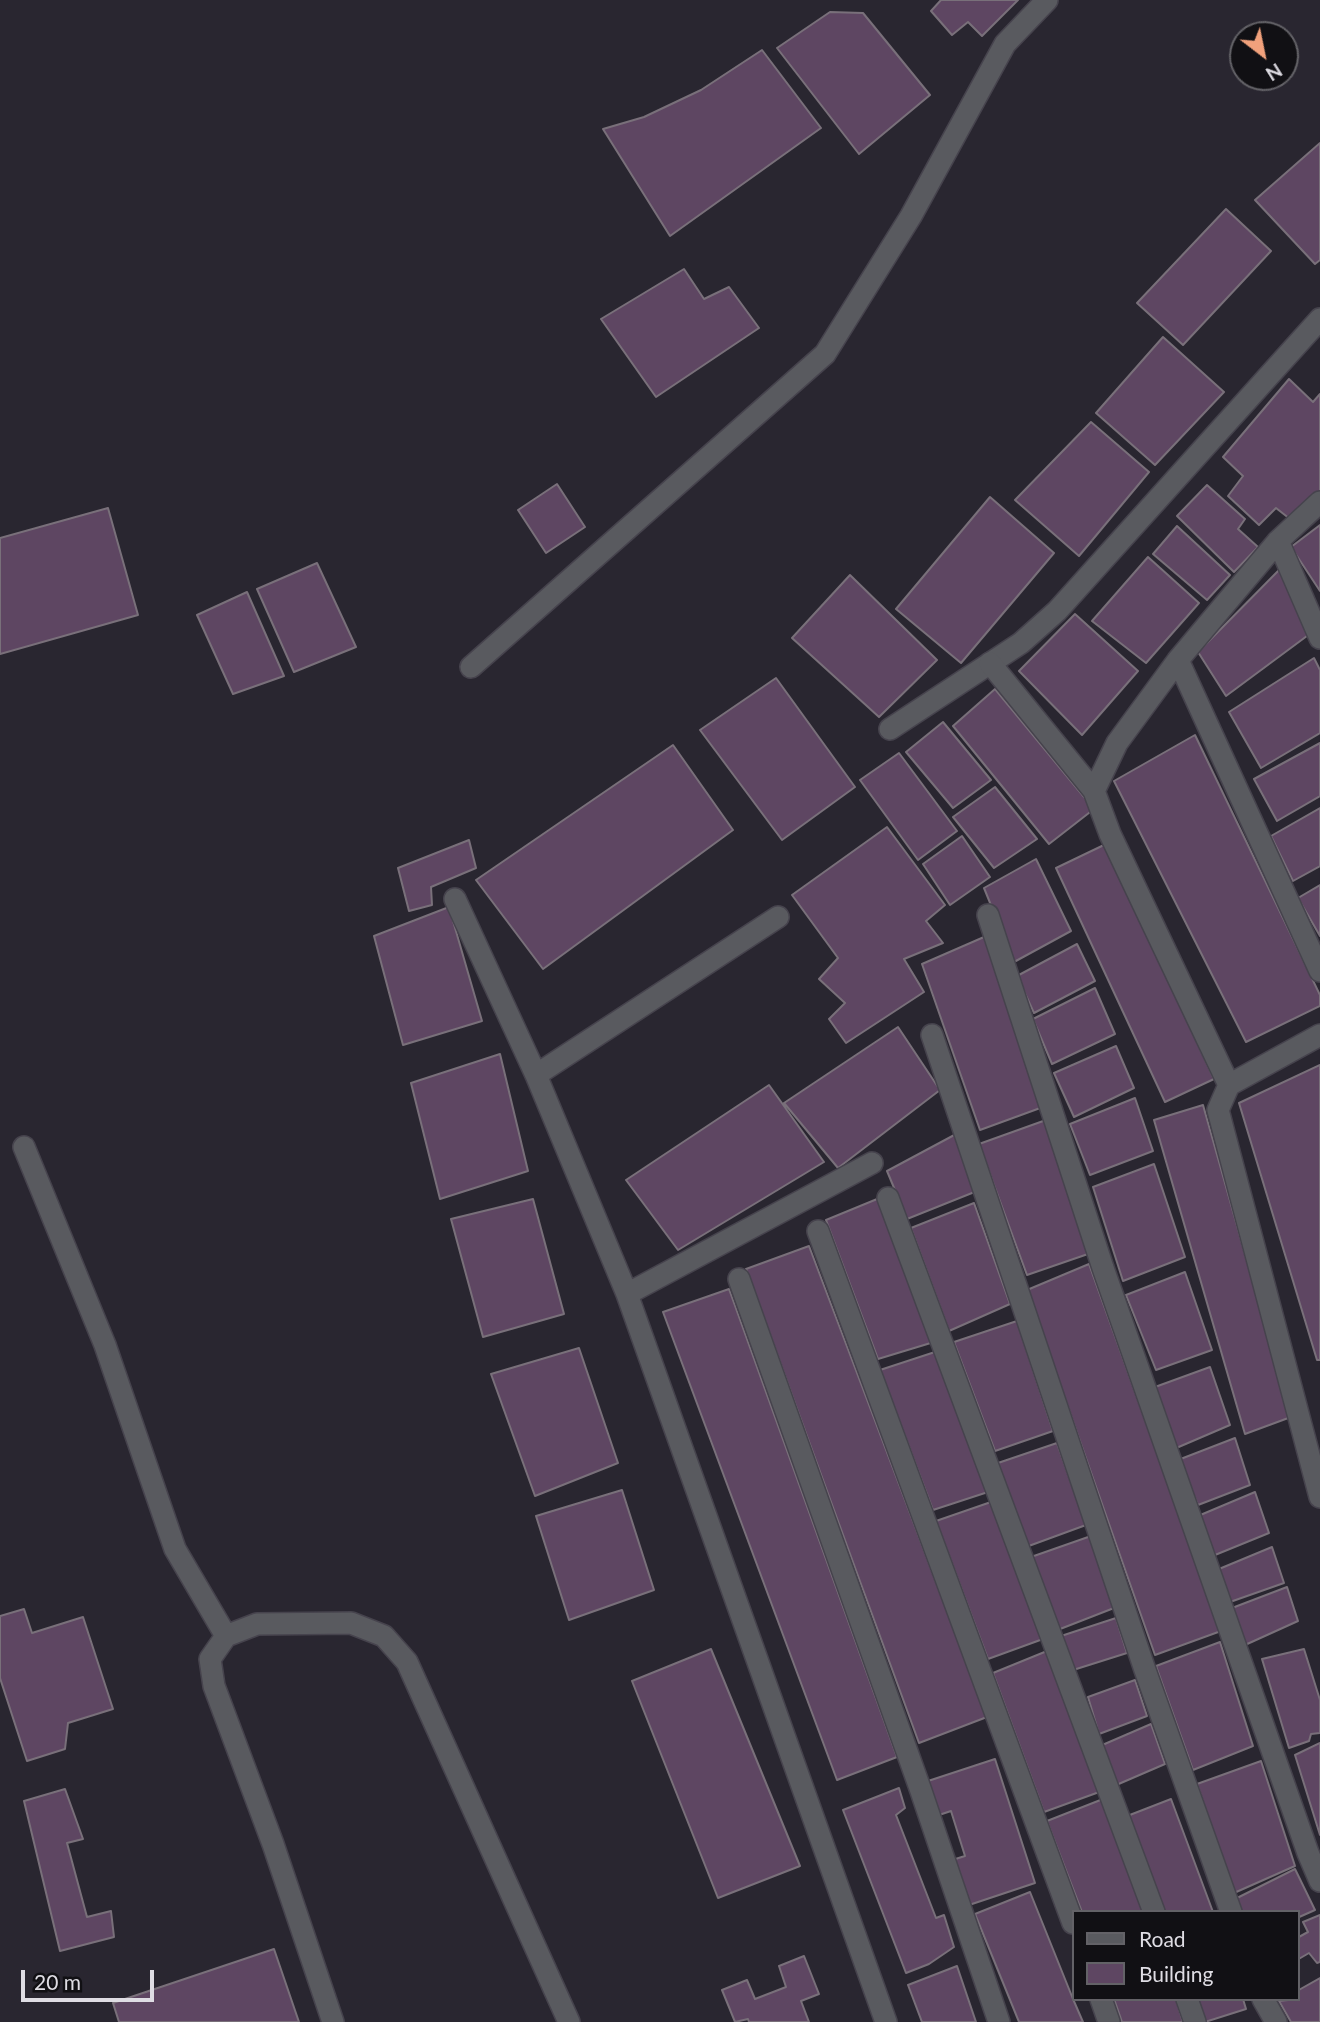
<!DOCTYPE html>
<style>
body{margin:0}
#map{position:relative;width:1320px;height:2022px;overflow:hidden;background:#292630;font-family:Lato,sans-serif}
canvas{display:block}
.legend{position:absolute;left:1072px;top:1910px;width:228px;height:91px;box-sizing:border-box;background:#111014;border:2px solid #636267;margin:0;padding:9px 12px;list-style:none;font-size:21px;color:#dfdde4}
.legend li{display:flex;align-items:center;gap:14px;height:35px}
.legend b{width:35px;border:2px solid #636267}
.north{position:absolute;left:1229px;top:21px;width:70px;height:70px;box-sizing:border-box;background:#111014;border:2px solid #636267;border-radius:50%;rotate:148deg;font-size:19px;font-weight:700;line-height:28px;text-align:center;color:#dfdde4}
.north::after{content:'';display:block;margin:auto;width:24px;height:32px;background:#f1a17c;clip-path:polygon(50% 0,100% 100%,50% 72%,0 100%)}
.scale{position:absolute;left:21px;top:1970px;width:133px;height:32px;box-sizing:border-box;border:4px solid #dfdde4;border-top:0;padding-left:9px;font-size:21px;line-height:24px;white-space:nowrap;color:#dfdde4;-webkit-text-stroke:5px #111014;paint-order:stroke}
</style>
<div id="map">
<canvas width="1320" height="2022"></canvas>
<ul class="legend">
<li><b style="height:9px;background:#595a5f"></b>Road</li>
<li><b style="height:19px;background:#5e4662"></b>Building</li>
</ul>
<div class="north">N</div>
<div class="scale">20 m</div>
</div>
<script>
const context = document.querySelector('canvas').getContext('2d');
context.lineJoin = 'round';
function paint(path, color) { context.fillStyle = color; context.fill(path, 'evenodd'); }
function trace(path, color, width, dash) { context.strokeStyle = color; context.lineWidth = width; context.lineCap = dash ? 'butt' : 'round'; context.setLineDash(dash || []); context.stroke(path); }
const building = new Path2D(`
 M941 0H1018L982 36 968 22 952 35 931 11Z
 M830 12 863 13 930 95 859 154 777 48Z
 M762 50 821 128 670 236 603 129 644 117 701 90Z
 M1320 143V260L1315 264 1255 200Z
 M1226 209 1271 251 1183 345 1137 303Z
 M684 269 704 299 729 287 759 328 656 397 601 319Z
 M1163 337 1224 392 1155 465 1096 413Z
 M1289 379 1313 402 1320 394V493L1290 519 1276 508 1259 525 1228 496 1243 476 1223 457Z
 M1091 422 1149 472 1079 556 1015 500Z
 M557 484 585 527 546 553 518 510Z
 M1207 485 1245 519 1238 529 1258 547 1234 572 1177 516Z
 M990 497 1054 553 961 663 896 609Z
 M108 508 138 615 0 654V538Z
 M1320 525V591L1291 547Z
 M1177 526 1230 575 1207 600 1153 554Z
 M1148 557 1199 603 1146 663 1092 621Z
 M317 563 356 647 294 672 257 589Z
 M1281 568 1311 633 1226 696 1198 652Z
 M850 575 937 660 879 717 792 638Z
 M247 592 284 676 233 694 197 615Z
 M1075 614 1138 671 1082 735 1019 671Z
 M1314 658 1320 670V733L1261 768 1229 712Z
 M776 678 855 787 782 840 700 730Z
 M995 689 1094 809 1049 844 953 726Z
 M943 722 991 780 953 808 906 752Z
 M1195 735 1320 995V1006L1246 1042 1114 781Z
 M1320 743V796L1277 821 1254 779Z
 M673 745 733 830 543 969 476 880Z
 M899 753 957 831 918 860 860 780Z
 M995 787 1037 839 994 868 953 817Z
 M1320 808V866L1293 881 1271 836Z
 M887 827 945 905 926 921 943 943 904 959 924 992 846 1043 829 1019 845 1003 819 979 838 958 792 895Z
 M962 836 990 877 950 905 923 864Z
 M469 840 476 868 431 887 432 905 409 911 398 868Z
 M1106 844 1214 1079 1165 1102 1056 868Z
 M1036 859 1071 931 1014 962 984 888Z
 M1320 885V936L1298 898Z
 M449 907 482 1021 403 1045 374 936Z
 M984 937 1043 1107 980 1130 922 964Z
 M1077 944 1095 981 1034 1013 1017 976Z
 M1095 988 1115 1034 1052 1064 1033 1019Z
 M898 1027 940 1090 838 1168 784 1103Z
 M1116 1046 1134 1088 1074 1117 1054 1073Z
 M500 1054 528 1171 440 1199 411 1083Z
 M1320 1065V1360H1317L1239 1103Z
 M769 1085 824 1162 678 1250 626 1180Z
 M1135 1098 1153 1151 1090 1175 1070 1124Z
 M1203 1105 1291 1417 1245 1434 1154 1120Z
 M1046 1120 1088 1254 1027 1275 979 1144Z
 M958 1133 977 1191 907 1219 887 1171Z
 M1154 1164 1185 1257 1123 1281 1093 1187Z
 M882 1197 934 1342 878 1359 826 1220Z
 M533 1199 564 1314 483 1337 451 1219Z
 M974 1203 1010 1304 949 1331 911 1228Z
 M809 1246 987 1717 919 1743 746 1269Z
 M1089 1264 1221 1631 1155 1655 1027 1290Z
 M1185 1272 1212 1350 1156 1370 1126 1295Z
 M729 1289 897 1757 837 1780 663 1312Z
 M1017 1321 1053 1431 995 1451 954 1342Z
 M579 1348 618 1463 535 1496 491 1374Z
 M938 1351 988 1492 933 1510 880 1370Z
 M1210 1367 1230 1425 1174 1449 1155 1387Z
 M1235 1438 1250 1485 1198 1505 1178 1460Z
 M1057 1443 1086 1525 1026 1547 995 1464Z
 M622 1490 654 1590 569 1620 536 1516Z
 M1255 1492 1269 1533 1215 1555 1198 1516Z
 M991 1502 1043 1639 988 1659 936 1521Z
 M1091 1536 1114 1608 1055 1631 1031 1557Z
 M1272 1547 1284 1583 1230 1602 1219 1569Z
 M1287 1587 1298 1621 1245 1645 1232 1608Z
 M24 1609 32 1633 83 1617 113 1709 68 1723 65 1749 27 1761 0 1678V1616Z
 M1116 1618 1127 1653 1070 1671 1058 1637Z
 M1220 1642 1253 1746 1193 1770 1156 1666Z
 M711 1649 800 1866 718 1898 632 1681Z
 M1304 1649 1320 1700V1733L1311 1734 1309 1741 1289 1748 1262 1659Z
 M1047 1651 1102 1791 1044 1812 993 1673Z
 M1135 1680 1147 1716 1099 1734 1088 1697Z
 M1151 1724 1165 1764 1114 1786 1100 1746Z
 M1320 1743V1835L1295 1755Z
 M995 1759 1035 1883 963 1907 949 1861 965 1856 951 1811 939 1815 928 1781Z
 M1261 1761 1295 1866 1234 1893 1197 1784Z
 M899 1788 905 1808 896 1815 936 1918 944 1915 954 1947 929 1964 906 1973 843 1810Z
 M65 1789 83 1839 67 1843 87 1917 111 1911 114 1937 60 1951 24 1801Z
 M1103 1799 1146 1912H1082L1047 1821Z
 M1171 1799 1213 1912H1157L1122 1818Z
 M1295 1869 1315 1910 1297 1918V1912H1241L1237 1898Z
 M1030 1892 1073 1999 1083 2022H1019L975 1914Z
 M1320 1915V1962L1317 1963 1309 1953 1297 1960V1938L1308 1932 1303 1922Z
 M274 1949 299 2022H119L113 2003Z
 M804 1956 819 1994 801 2001 809 2022H749L748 2019 735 2022 722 1990 747 1980 755 1999 786 1987 779 1966Z
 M957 1966 976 2022H922L908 1985Z
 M1320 1978V2022H1291L1279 2001 1297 1999V1991Z
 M1114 1999H1176L1183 2022H1122Z
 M1196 1999H1243L1246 2009 1205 2022Z`);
const lane = new Path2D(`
 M890 729 1021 643 1057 611 1320 319`);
const street = new Path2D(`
 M1278 541 1320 638
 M1178 660 1320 971
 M990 663 1094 791
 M471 667 825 354 911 216 1005 44 1047 0
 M455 899 536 1075 627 1294 886 2022
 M988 915 1103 1268 1308 1853 1320 1881
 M932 1035 1145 1670 1231 1912
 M1320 1035 1229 1085 1218 1110 1320 1497
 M536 1075 778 917
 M1229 1085 1110 834 1094 791 1117 743 1178 660 1278 541 1320 502
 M24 1147 105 1345 175 1549 226 1636
 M888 1198 1154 1912
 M818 1231 1073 1923
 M739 1279 921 1791 999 2022
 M627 1294 872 1163
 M1101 1999 1109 2022
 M1187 1999 1195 2022
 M1263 1999 1276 2022
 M333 2022 273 1844 214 1686 210 1659 226 1636 257 1624 351 1623 384 1636 407 1662 569 2022`);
paint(building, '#5e4662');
trace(building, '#79707a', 2);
trace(lane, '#46434d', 24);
trace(street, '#46434d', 24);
trace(lane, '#595a5f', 21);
trace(street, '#595a5f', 21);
</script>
